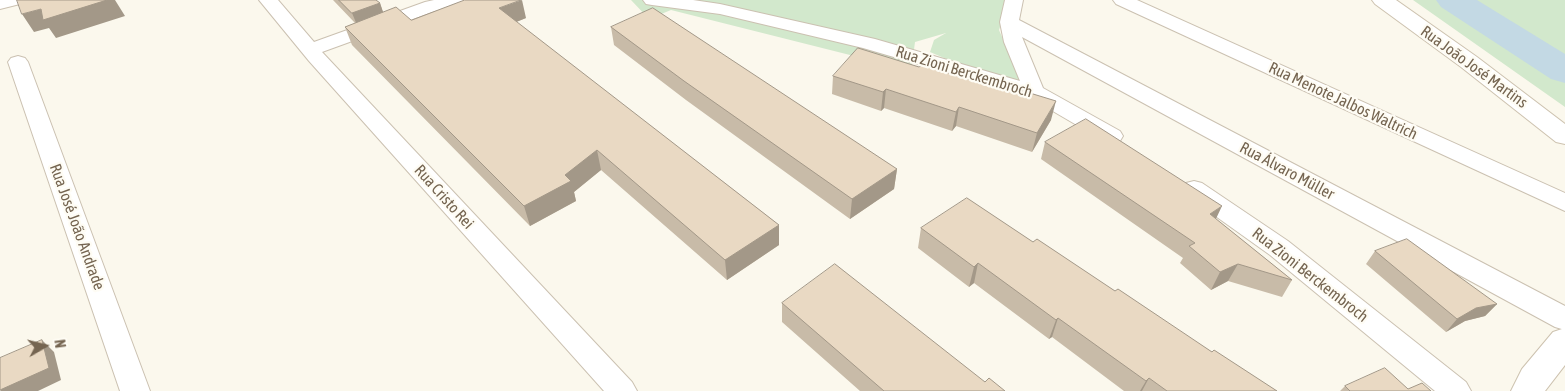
<!DOCTYPE html>
<meta charset="utf-8">
<style>
body{margin:0}
#map{position:relative;width:1565px;height:391px;overflow:hidden;background:#fbf8ed;font-family:"Asap Condensed",sans-serif}
canvas{display:block}
.north{position:absolute;left:20px;top:321px;width:50px;height:50px;-webkit-text-stroke:4px #fefcf4;paint-order:stroke;rotate:82deg;font-size:14px;font-weight:700;line-height:20px;text-align:center;color:#756551}
.north::after{content:'';display:block;margin:auto;width:18px;height:22px;background:#756551;clip-path:polygon(50% 0,100% 100%,50% 72%,0 100%)}
</style>
<div id="map">
<canvas width="1565" height="391"></canvas>
<div class="north">N</div>
</div>
<script>
const context = document.querySelector('canvas').getContext('2d');
context.lineJoin = 'round';
function paint(path, color) { context.fillStyle = color; context.fill(path, 'evenodd'); }
function trace(path, color, width, dash) { context.strokeStyle = color; context.lineWidth = width; context.lineCap = dash ? 'butt' : 'round'; context.setLineDash(dash || []); context.stroke(path); }
function label(font, color, halo, rows, align = 'center') {
  context.font = font + ' "Asap Condensed",sans-serif'; context.lineWidth = 4.5; context.setLineDash([]); context.textBaseline = 'middle'; context.strokeStyle = halo; context.fillStyle = color; for (const [text, x, y, turn = 0] of rows) {
    context.save(); context.translate(x, y); context.rotate((+turn || 0) * Math.PI / 180); context.textAlign = isNaN(turn) ? turn : align; if (halo) context.strokeText(text, 0, 0); context.fillText(text, 0, 0); context.restore();
  }
}
const green = new Path2D(`
 M631 0H1009L999 30 1021 81 1018 83 963 66 930 52 934 40 946 33 915 42 911 72 854 56 671 10 649 19Z
 M1413 0H1565V107Z`);
const river = new Path2D(`
 M1436 0H1477L1565 54V83L1551 79 1441 7Z`);
const street = new Path2D(`
 M0 0H23L20 4 0 9Z
 M259 0H278L314 42 425 2 434 0H473L470 4 435 11 322 52 632 382 637 391H604L309 61Z
 M643 0H693L720 4 875 39 1020 81 1004 42 1000 22 1005 0H1023L1019 20 1565 306V330L1555 327 1022 37 1043 88 1120 131 1123 136 1120 141 1112 143 1104 141 1027 96 863 48 720 14 652 5 646 4Z
 M1113 0H1137L1565 193V211L1116 4Z
 M18 56 25 58 28 62 150 391H120L8 62 11 58Z
 M1194 181 1202 183 1288 241 1466 382 1471 391H1435L1270 255 1186 195 1182 189 1186 183Z`);
const secondary = new Path2D(`
 M1372 0H1396L1477 57 1565 124V144L1556 142 1461 67 1375 4Z
 M1565 328V365L1545 391H1511L1522 369 1553 332Z`);
const wall = new Path2D(`
 M333 0H376L380 3 383 12 411 20 526 18 516 22 779 225V245L727 280 601 170 574 192 576 201 530 226 352 45 345 27 355 23Z
 M611 27 897 169 894 189 850 219 686 100 614 45Z
 M833 76 1051 120 1032 152 956 126 952 131 884 108 881 111 832 94Z
 M1045 142 1216 219 1292 280 1282 297 1228 281 1211 290 1180 263 1183 258 1041 159Z
 M921 228 1033 242 1115 291 1212 352 1277 391H1124L1052 337 1049 339 974 283 969 287 918 248Z
 M1375 251 1497 304 1485 316 1465 321 1446 332 1366 264Z
 M782 303 985 382 1005 391H860L782 322Z
 M1345 386 1408 389 1431 391H1340Z`);
const shadedWall = new Path2D(`
 M107 0H115L125 16 56 38 49 28 34 32 22 14 41 9Z
 M522 0 526 18 504 27 499 8Z
 M380 3 384 15 357 25 352 13Z
 M886 89 884 108 881 111 883 92Z
 M1056 101 1051 120 1032 152 1037 133Z
 M959 107 956 126 952 131 956 112Z
 M597 150 601 170 574 192 576 201 530 226 524 206Z
 M897 169 894 189 850 219 852 199Z
 M1222 206 1214 223 1210 214Z
 M779 225V245L727 280 725 260Z
 M978 263 974 283 969 287 974 267Z
 M1238 264 1228 281 1211 290 1220 272Z
 M1497 304 1485 316 1465 321 1446 332 1457 319 1476 308Z
 M1058 318 1052 337 1049 339 1056 320Z
 M42 340 54 352 61 380 38 391H0Z
 M1149 378 1142 391H1140L1146 381Z`);
const building = new Path2D(`
 M17 0H107L43 20 41 9 22 14Z
 M339 0H376L380 3 352 13Z
 M465 0H521L499 8 779 225 725 260 597 150 565 175 571 181 524 206 345 27 396 7 411 20Z
 M653 8 897 169 852 199 684 81 611 27Z
 M858 48 919 67 922 65 994 87 997 83 1056 101 1037 133 959 107 956 112 886 89 883 92 833 76Z
 M1086 119 1222 206 1210 214 1292 280 1238 264 1220 272 1189 246 1195 243 1045 142Z
 M967 198 1033 242 1037 239 1115 291 1118 289 1212 352 1214 350 1277 391H1167L1149 378 1146 381 1058 318 1056 320 978 263 974 267 921 228Z
 M1407 239 1497 304 1476 308 1457 319 1375 251Z
 M835 264 985 382 989 378 1005 391H884L782 303Z
 M42 340 49 368 0 390V358Z
 M1385 368 1408 389 1422 383 1431 391H1350L1345 386Z`);
const streetNames = [
 ["Rua João José Martins",1474,67,36],
 ["Rua Zioni Berckembroch",964,72,17],
 ["Rua Menote Jalbos Waltrich",1343,101,25],
 ["Rua Álvaro Müller",1287,171,28],
 ["Rua Cristo Rei",444,197,48],
 ["Rua José João Andrade",77,227,70],
 ["Rua Zioni Berckembroch",1310,275,38]
];
paint(green, '#d2e8cc');
paint(river, '#c3d9e4');
trace(street, '#cbc1b1', 2);
trace(secondary, '#cdc2af', 2);
paint(street, '#fff');
paint(secondary, '#fff');
paint(wall, '#c8bba8');
paint(shadedWall, '#a39888');
paint(building, '#e9d9c3');
trace(building, '#a39888', 1);
label('16px', '#756551', '#fefcf4', streetNames);
</script>
